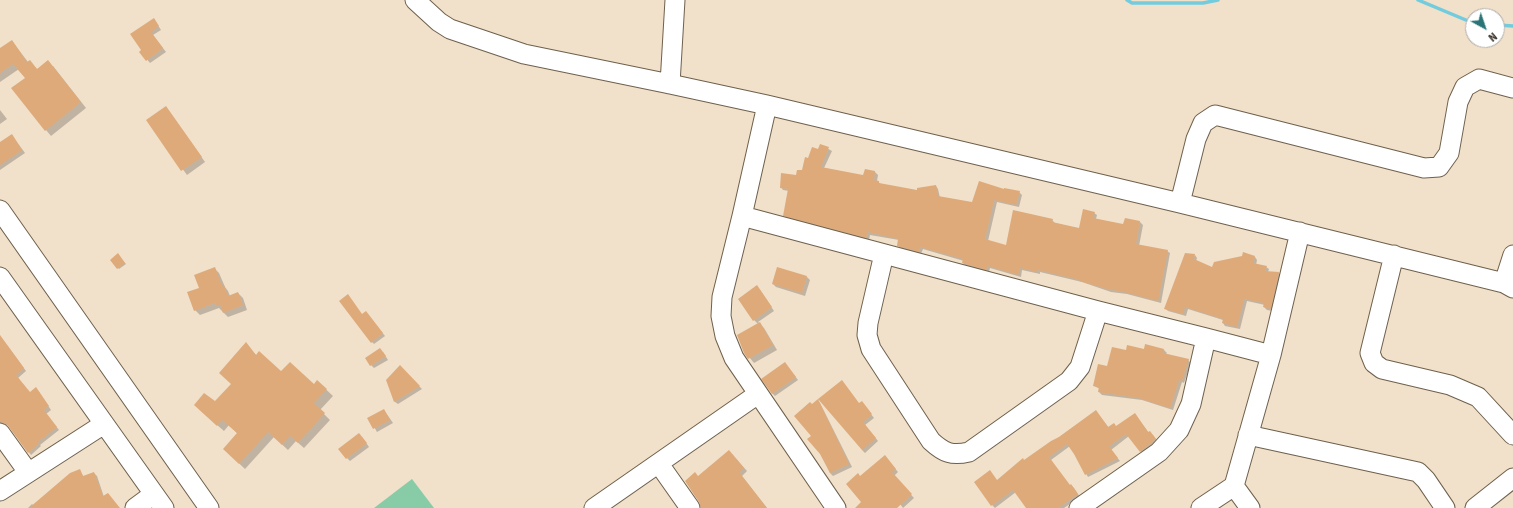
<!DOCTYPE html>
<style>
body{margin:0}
#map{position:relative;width:1513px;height:508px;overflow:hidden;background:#f1e0ca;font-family:"Source Sans 3",sans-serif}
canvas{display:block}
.north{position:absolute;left:1465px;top:8px;width:40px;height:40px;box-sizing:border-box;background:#fff;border:1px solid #aeaba8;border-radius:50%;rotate:140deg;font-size:11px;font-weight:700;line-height:16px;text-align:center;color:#342d25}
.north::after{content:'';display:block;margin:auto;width:14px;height:18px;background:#297477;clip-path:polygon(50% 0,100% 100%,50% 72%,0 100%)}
</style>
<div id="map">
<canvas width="1513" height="508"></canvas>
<div class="north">N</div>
</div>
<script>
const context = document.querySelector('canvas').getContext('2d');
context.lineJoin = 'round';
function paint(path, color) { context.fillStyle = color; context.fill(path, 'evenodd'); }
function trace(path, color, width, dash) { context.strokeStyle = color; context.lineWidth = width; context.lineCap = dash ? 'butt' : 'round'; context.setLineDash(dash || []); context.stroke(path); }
const green = new Path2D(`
 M412 479 434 508H374Z`);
const shadow = new Path2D(`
 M154 19 161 30 153 35 166 52 150 63 141 52Z
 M12 41 28 62 37 69 53 66 86 108 51 136 46 130 26 78 19 69 0 82V49Z
 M166 107 205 162 187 175 147 120Z
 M0 110 7 119 0 124Z
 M14 138 25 153 0 170V143Z
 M821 145 832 151 824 168 864 176 875 172 878 175 877 181 882 185 918 192 936 186 938 189 940 198 972 204 1005 190 1019 192 1022 195 1019 207 997 202 988 241 1006 246 1052 220 1055 223 1079 229 1094 213 1097 215 1096 219 1124 225 1140 222 1143 225 1139 246 1167 251 1170 253 1161 303 1127 294 1111 292 1082 282 1040 272V274L1022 270 1021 277 990 268 989 272 966 266 963 263 964 261 923 249 921 254 901 248 898 246 899 240 870 235 869 240 787 218 784 215 789 191 783 190 781 187 802 172 809 159 818 151Z
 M118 255 126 264 119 269 111 260Z
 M1195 255 1197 258 1196 261 1213 268 1255 257 1257 260 1256 265 1266 267 1269 269 1268 272 1279 273 1281 275 1273 311 1267 310 1264 307 1265 305 1247 301 1240 329 1225 326 1223 323V320L1188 309 1186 316 1168 311 1165 308Z
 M215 269 219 273 225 287 228 291 230 296 238 293 243 298 247 310 228 317 219 308 200 315 195 310 200 288Z
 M807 277 810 280 805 296 776 287 773 284Z
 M760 290 774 311 758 322 764 328 777 350 754 363 745 352 758 324 754 320Z
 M362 315H368L385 336 374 344 372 342Z
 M246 344 257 356 281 373 314 385 317 381 333 396 320 410 330 420 304 448 296 441 288 450 274 437 245 469 230 455 238 434 229 425 224 431 201 411 215 403 232 384Z
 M0 345H7L26 371 18 378 30 393 39 392 51 410 46 414 59 430 40 445 41 446 31 455 8 425H2L0 423Z
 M1146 345 1164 350 1167 353 1166 354 1188 360 1191 363 1184 383 1182 382 1173 410 1142 400 1102 395 1099 392 1100 389 1094 386 1108 367 1127 351 1144 350Z
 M383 352 388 360 374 368 371 365Z
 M785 363 798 380 775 396 772 393Z
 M400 367 422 389 398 404 395 402 387 380Z
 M818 401 820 403 852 467 833 476 830 473 813 436 812 405Z
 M860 404 864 405 874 418 865 425 878 441 865 453 862 450Z
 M384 410 393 423 377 432 369 418Z
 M1096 411 1109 428 1116 427 1135 414 1149 433 1153 435 1158 442 1143 454 1129 436 1111 450 1120 461 1088 477 1070 446 1051 460 1070 486 1071 485 1074 488 1080 497 1064 508H1028L1016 492 995 508 992 505 997 481Z
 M362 437 369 447 350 461 347 458Z
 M732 454 747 471 742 476 767 508H702L698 477Z
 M888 460 898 472 894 476 914 498 903 508 900 504 895 508H856L863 502 861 477Z
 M79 470 84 477 94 473 97 476 104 497 119 508H28L32 504 34 506Z`);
const stream = new Path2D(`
 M1127 0 1132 3H1203L1218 0
 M1418 0 1473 23
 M1497 25 1513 26`);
const building = new Path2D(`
 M154 18 159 26 151 32 163 48 146 61 139 52 141 50 130 34Z
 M12 40 27 62 30 60 37 69 48 60 81 102 45 131 11 88 25 78 13 64 0 73V48Z
 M166 106 202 157 181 171 146 120Z
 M12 134 22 150 0 165V142Z
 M820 144 829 147 821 167 863 175 865 169 875 171 874 180 879 181V183L917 190V188L936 185 938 196 972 202 979 181 1004 189V188L1020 191 1016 205 994 200 985 239 1006 245 1013 210 1053 219 1052 222 1079 228 1083 209 1095 212 1093 218 1123 224 1125 218 1140 221 1136 244 1168 250 1158 301 1124 292 1107 289 1079 281 1080 280 1038 270 1037 272 1020 268 1018 275 988 266 986 270 962 263 963 259 920 247 919 252 897 246 898 239 868 232 866 238 783 216 788 189 780 188 781 173 796 175 797 170H802L805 157 808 158 812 147 818 149Z
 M1243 252 1255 256 1253 263 1267 266 1265 271 1279 272 1271 309 1263 307 1264 303 1244 299 1237 327 1222 323 1223 319 1185 307 1183 314 1164 309 1185 253 1195 254 1194 259 1212 267 1214 262 1242 256Z
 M118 253 125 263 117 269 110 260Z
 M215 267 222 286 224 285 228 296 238 292 243 305 223 313 220 304 216 306 215 303 194 311 187 292 199 288 194 275Z
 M777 267 807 276 802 293 772 284Z
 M757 285 772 307 753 321 738 299Z
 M348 294 362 314 366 311 383 333 371 343 339 301Z
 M760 322 773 345 748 359 744 353 737 335Z
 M0 335 24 368 16 375 30 392 36 387 49 406 44 410 57 427 38 442 39 443 28 453 9 427 5 423 0 422Z
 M246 342 256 355 259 351 281 371 290 362 314 384 317 380 327 389 314 403 325 413 298 443 290 436 282 445 268 432 239 464 223 449 237 433 222 420 217 426 194 405 204 393 215 401 231 384 219 373Z
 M1145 344 1164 349 1163 353 1189 359 1182 381 1179 380 1170 408 1138 398 1098 392 1099 387 1093 386 1098 364 1107 366 1112 347 1126 350 1127 345 1144 349Z
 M380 348 386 356 370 366 365 358Z
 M785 362 796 377 772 394 761 379Z
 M400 365 420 386 394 402 386 380Z
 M842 380 859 403 862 401 872 414 863 422 876 438 862 450 818 399Z
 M818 399 849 464 830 473 820 454 807 439 811 436 794 416 810 402 812 404Z
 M384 409 390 420 373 429 367 418Z
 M1096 410 1108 427 1114 423 1116 426 1135 413 1148 432 1150 431 1156 439 1140 452 1126 434 1109 446 1118 458 1085 475 1074 454 1067 444 1049 457 1070 485 1071 484 1078 494 1058 508H1026L1013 490 991 506 974 482 990 470 997 480 1023 458 1024 460 1051 441 1059 437Z
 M359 433 367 443 346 459 338 449Z
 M729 450 744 468 739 472 767 508H701L699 502 685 481 695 472 698 476Z
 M885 455 896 469 892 472 912 494 897 508H855L861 502 846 484 858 473 860 476Z
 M80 469 83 476 94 472 103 496 108 493 120 508H29L70 473Z`);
const minor = new Path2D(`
 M415 0 439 22 450 29 524 54 670 84 767 105 1180 203 1504 283 1513 288
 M670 84 675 0
 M767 105 742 216 722 297 721 316 725 336 734 358 836 508
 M1180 203 1196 139 1203 123 1215 115 1424 168 1439 167 1449 153 1458 102 1465 87 1479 79 1513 88
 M0 210 209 508
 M742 216 1098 311 1206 338 1271 355 1300 232
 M884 254 868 323 867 335 871 349 931 441C944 453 952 456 969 452L1069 381 1080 367 1098 311
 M1394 255 1370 353 1374 363 1382 369 1450 385 1478 397 1513 435
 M0 277 164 508
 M1504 283 1513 255
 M0 433 28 472
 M1248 435 1418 472 1426 480 1445 508
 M659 464 690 508
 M1234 486 1250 508
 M0 491 104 424
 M135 508 154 494
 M594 508 758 394
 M1079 508 1159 452 1179 430 1191 404 1206 338
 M1201 508 1234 486 1271 355
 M1475 508 1513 478`);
paint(green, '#88cba7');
paint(shadow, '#0003');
trace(stream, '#72ccde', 3.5);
paint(building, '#dfaa79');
trace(minor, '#6e604c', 21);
trace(minor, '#fff', 19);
</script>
